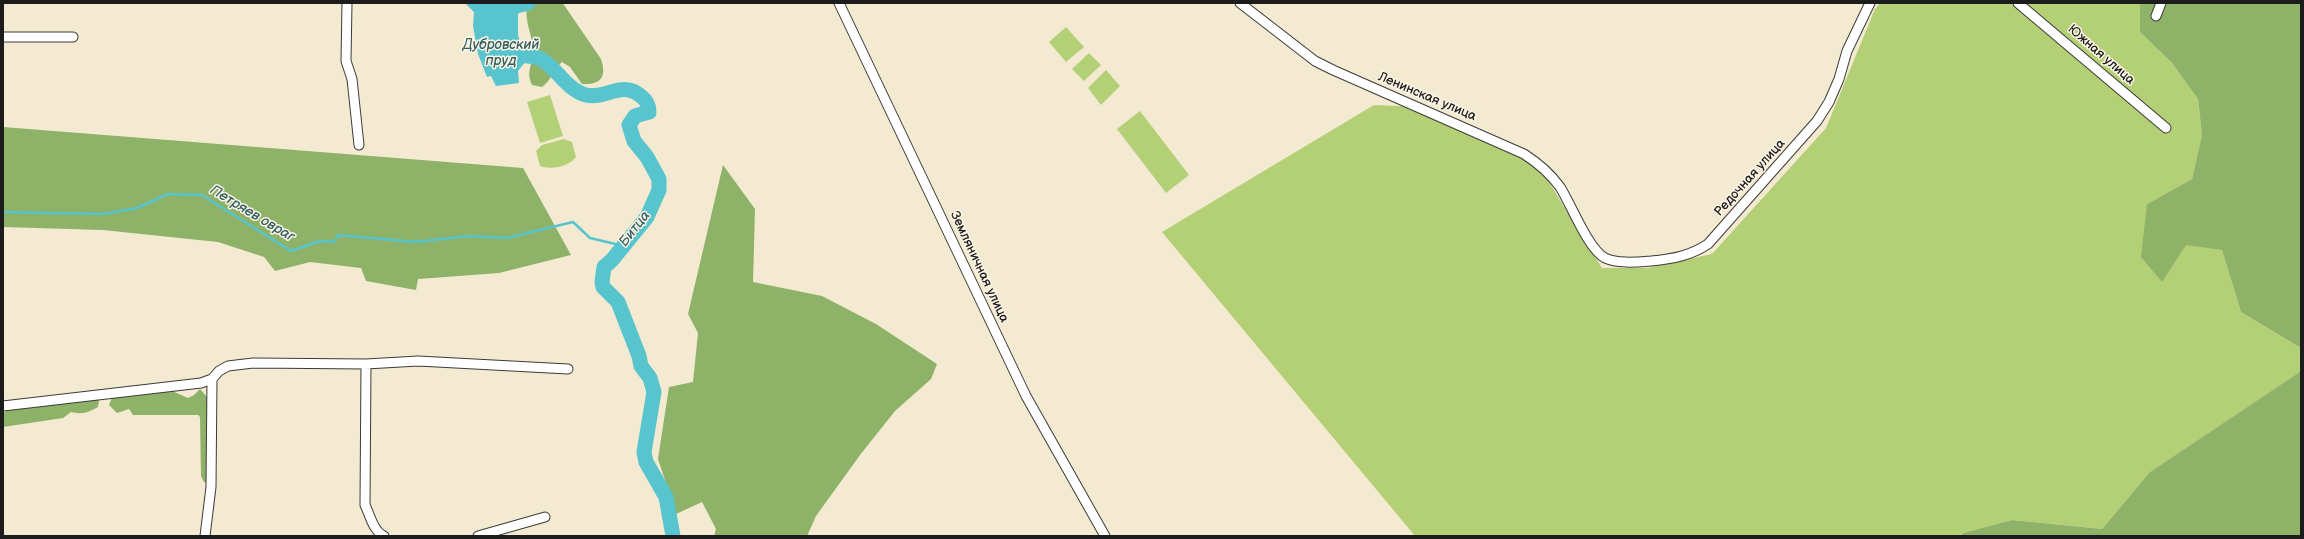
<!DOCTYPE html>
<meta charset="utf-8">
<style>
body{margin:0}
#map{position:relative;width:2304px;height:539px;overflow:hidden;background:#f3ead1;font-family:"Balsamiq Sans",sans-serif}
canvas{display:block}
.frame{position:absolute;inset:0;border:4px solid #1c1c1c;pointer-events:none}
</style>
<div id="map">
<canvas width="2304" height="539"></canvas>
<div class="frame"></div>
</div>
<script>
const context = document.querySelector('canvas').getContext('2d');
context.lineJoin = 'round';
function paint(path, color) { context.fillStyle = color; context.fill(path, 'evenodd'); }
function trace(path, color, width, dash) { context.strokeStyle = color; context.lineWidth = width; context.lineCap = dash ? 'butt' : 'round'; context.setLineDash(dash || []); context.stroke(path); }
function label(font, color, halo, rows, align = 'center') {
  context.font = font + ' "Balsamiq Sans",sans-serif'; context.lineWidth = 3; context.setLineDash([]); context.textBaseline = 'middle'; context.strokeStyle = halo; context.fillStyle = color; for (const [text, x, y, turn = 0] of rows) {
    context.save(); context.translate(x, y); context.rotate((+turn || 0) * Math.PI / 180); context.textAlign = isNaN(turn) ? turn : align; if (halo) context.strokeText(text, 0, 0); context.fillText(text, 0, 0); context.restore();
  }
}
const green = new Path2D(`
 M1880 3H2140V32L2172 63 2198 99 2202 135 2192 179 2147 204 2186 244 2222 250 2241 312 2301 348V371L2150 472 2102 529 2012 520 1963 533 1961 536H1415L1162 232 1374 105 1420 107 1539 166 1602 268H1647L1712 254 1826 128 1875 9Z
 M1066 27 1084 47 1066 62 1049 42Z
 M1089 53 1101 65 1084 81 1072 69Z
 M1106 70 1120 86 1101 105 1088 88Z
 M550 95 563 136 540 143 527 102Z
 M1140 111 1189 175 1166 193 1117 129Z
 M564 139 572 142 576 157C568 167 552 170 540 166L536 151 542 145Z`);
const forest = new Path2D(`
 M528 3H562L564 5 601 59C607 77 601 85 582 84L570 67 562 62C553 70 552 80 542 87L532 85C525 70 534 64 533 49 532 33 523 18 528 3Z
 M2140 3H2301V348L2241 312 2222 250 2186 245 2162 282 2141 257 2147 204 2192 179 2202 135 2198 99 2172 63 2140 32Z
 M3 127 523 168 571 255 499 273 418 279 416 290 366 281 361 268 310 262 275 271 264 257 218 242 103 230 3 227Z
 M723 165 755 209 753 282 822 296 876 324 937 364 931 379 895 411 860 455 816 516 807 536H714L716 529 702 502 676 514 658 459 669 387 693 382 698 333 688 314Z
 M2301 371V536H1961L1963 533 2012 520 2102 529 2150 472Z
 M200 389 207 397 208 483 204 482 201 476 200 417 198 415H133L129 409 117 413 109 405 112 398 172 391 188 398 194 395Z
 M96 399 99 401 98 407C89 412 82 415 71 412L63 418 3 427V413L9 409Z`);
const water = new Path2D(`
 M465 3H512L518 13V35L526 61 518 71 519 83 496 86 491 76 487 77 478 54 473 26 474 12Z`);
const stream = new Path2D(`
 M3 212 104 214 137 208 168 194 202 195 291 251 320 241 334 242 338 235 415 242 469 236 507 238 573 222 590 238 624 246`);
const river = new Path2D(`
 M498 15V11L528 3
 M509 49 511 54C520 56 531 55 539 58 554 64 566 90 586 95 606 100 622 79 642 97 647 101 649 106 649 112L635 116 629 125 634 141 647 157 659 179V190L647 217 612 260 604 267 602 282 603 287 618 302 639 356 641 366 650 378 654 392 644 452 646 462 666 497 673 536`);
const street = new Path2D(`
 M347 3 346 61 352 79 359 145
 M839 3 1026 396 1105 536
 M1240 3 1315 61 1333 70 1524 154C1538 163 1550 173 1560 187 1571 204 1588 249 1605 258 1618 264 1637 262 1651 261 1672 259 1690 256 1708 244L1817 121 1829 102 1839 79 1847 51 1870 3
 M2018 3 2166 128
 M2156 16 2161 3
 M3 37H73
 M366 364 365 505C370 515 373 531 384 536
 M3 406 201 383 212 379 219 371 228 366 253 363 366 364 418 361 568 369
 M205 536 211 487 212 379
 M478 536 545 517`);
const streetNames = [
 ["Южная улица",2101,55,41],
 ["Ленинская улица",1427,97,23],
 ["Редочная улица",1750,178,-48],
 ["Земляничная улица",979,267,65]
];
const waterNames = [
 ["Дубровский",501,45],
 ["пруд",501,61],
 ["Петряев овраг",252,214,31],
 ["Битца",635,229,-52]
];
paint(green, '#b3d077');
paint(forest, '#8eb268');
paint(water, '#57c4ce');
trace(stream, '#57c4ce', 2.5);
trace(river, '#57c4ce', 15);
trace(street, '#3c3b37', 11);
trace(street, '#fff', 9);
label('13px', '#1c1c1c', '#fcf5e5', streetNames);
label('italic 14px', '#345f63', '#fcf5e5', waterNames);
</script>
